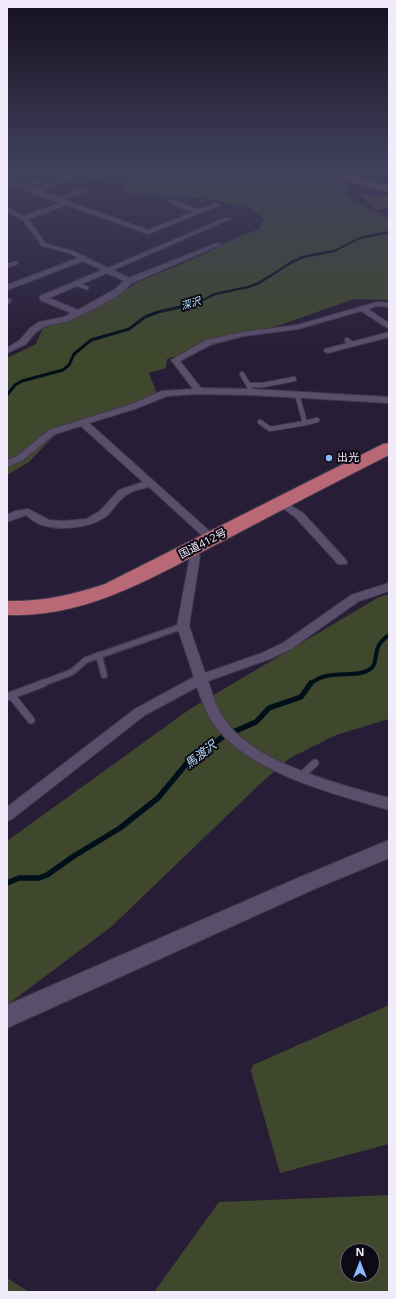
<!DOCTYPE html>
<meta charset="utf-8">
<style>
body{margin:0}
#map{position:relative;width:396px;height:1299px;overflow:hidden;background:#271d36;font-family:"Open Sans",sans-serif}
canvas{display:block}
.frame{position:absolute;inset:0;border:8px solid #f0eafb;pointer-events:none}
.north{position:absolute;left:340px;top:1243px;width:40px;height:40px;box-sizing:border-box;background:#0e0a15;border:1px solid #686471;border-radius:50%;rotate:0deg;font-size:11px;font-weight:700;line-height:16px;text-align:center;color:#f0eafb}
.north::after{content:'';display:block;margin:auto;width:14px;height:18px;background:#8bb9fc;clip-path:polygon(50% 0,100% 100%,50% 72%,0 100%)}
</style>
<div id="map">
<canvas width="396" height="1299"></canvas>
<div class="frame"></div>
<div class="north">N</div>
</div>
<script>
const context = document.querySelector('canvas').getContext('2d');
context.lineJoin = 'round';
function paint(path, color) { context.fillStyle = color; context.fill(path, 'evenodd'); }
function trace(path, color, width, dash) { context.strokeStyle = color; context.lineWidth = width; context.lineCap = dash ? 'butt' : 'round'; context.setLineDash(dash || []); context.stroke(path); }
function label(font, color, halo, rows, align = 'center') {
  context.font = font + ' "Open Sans","Noto Sans JP",sans-serif'; context.lineWidth = 4; context.setLineDash([]); context.textBaseline = 'middle'; context.strokeStyle = halo; context.fillStyle = color; for (const [text, x, y, turn = 0] of rows) {
    context.save(); context.translate(x, y); context.rotate((+turn || 0) * Math.PI / 180); context.textAlign = isNaN(turn) ? turn : align; if (halo) context.strokeText(text, 0, 0); context.fillText(text, 0, 0); context.restore();
  }
}
const green = new Path2D(`
 M139 171H297L320 174 349 184 345 195 389 219V300L354 299 283 324 167 359 166 368 149 373 158 396 70 424 50 440 29 462 7 475V358L36 344 43 328 103 305 136 283 200 256 233 239 259 229 264 219 249 208 209 199 132 193 122 188Z
 M389 594V719L336 735 290 758 262 782 111 927 7 1005V841L190 709 379 597Z
 M389 1005V1144L280 1173 251 1071 253 1065Z
 M389 1195V1292H154L219 1202ZM348 1251H372V1275H348Z
 M7 1278 29 1292H7Z`);
const water = new Path2D(`
 M340 171H362L389 176V183L358 177Z`);
const streamFar3 = new Path2D(`
 M195 304 215 294 248 287 259 283 292 262 303 257 334 251 360 238 389 232`);
const streamFar2 = new Path2D(`
 M7 395 15 385 22 381 63 370 69 365 74 354 91 340 129 329 145 317 158 312 198 303`);
const streamFar1 = new Path2D(`
 M310 684C329 668 354 679 369 670 381 663 369 648 389 635`);
const stream = new Path2D(`
 M7 883 19 878H39L47 875 74 856 120 828 158 798 187 763 224 736 256 722 269 708 301 697 311 683`);
const building = new Path2D(`
 M362 195 389 197V204L385 203 383 205 384 208 376 209Z`);
const laneFar3 = new Path2D(`
 M79 174 97 177 104 174
 M25 186 38 181
 M60 199 86 189
 M386 206 389 208
 M7 266 16 263
 M76 284 87 288`);
const laneFar2 = new Path2D(`
 M347 340 352 344
 M242 374 250 388
 M250 385H263L294 379
 M260 422 270 429 305 423 297 394
 M305 423 317 420`);
const laneFar1 = new Path2D(`
 M99 655 104 675
 M41 684 72 672 86 660 183 626`);
const lane = new Path2D(`
 M11 695 31 720
 M7 697 44 683
 M300 777 315 763`);
const street = new Path2D(`
 M15 171H25L7 179V175Z
 M77 171H86L42 192 148 230 194 212 178 207 168 202V200C176 199 189 208 199 209 204 209 211 205 217 203L220 205 148 234 67 205 28 219 46 244 73 251 108 268 225 218 230 219 113 270 129 278 217 243 222 244 132 283 121 293 100 306 69 321 45 326 36 332 26 344 7 353V348L20 340 30 328 39 322 64 317 71 313 40 300V296L102 270 83 261 7 290V285L78 258 69 253 42 246 22 219 7 212V208L24 216 61 203 7 183V179L36 189ZM107 273 124 281 115 289 78 310 49 298Z
 M7 298 11 300 10 303H7Z
 M377 302 389 303V307L377 306 368 309 389 323V329L361 311 298 329 244 336 212 344 180 361 201 388 251 389 389 397V403L251 395 197 394 167 396 135 409 89 423 216 537 217 539 216 541H208L149 487C135 490 125 493 117 504 113 508 110 514 105 517 89 529 57 531 39 524 34 522 30 518 26 515L7 522V515L15 511 28 509 49 520 64 521 86 519 100 511 119 490 143 482 81 426 55 434 23 460 7 467V460L17 456 49 430 129 405 162 391 193 389 171 360 206 340 244 332 297 325Z
 M389 332V337L328 353 324 351 325 349Z
 M282 500 303 513 346 560 347 562 346 564H338L295 517 278 505 277 503 278 501Z
 M190 547 194 548 200 556 189 626 205 673 262 653 283 643 351 595 389 583V591L359 601 291 649 270 659 208 681C213 696 217 710 227 723 260 765 339 784 389 798V810C335 794 256 775 218 730 208 718 202 702 197 687L145 715 12 819 7 821V807L135 709 194 677 177 626 190 556 185 550Z`);
const secondary = new Path2D(`
 M389 840V858L312 890 7 1028V1005L298 878Z`);
const primary = new Path2D(`
 M317 171H334L389 186V192L318 173Z`);
const highway = new Path2D(`
 M389 443V455C334 483 279 511 225 540 154 576 89 618 7 615V601C41 602 72 595 105 584L383 444Z`);
const markers = [
 [329,458,4,"#8bb9fc"]
];
const farWaternames = [
 ["深沢",191,304,-18]
];
const poiNames = [
 ["出光",337,458]
];
const streetNames = [
 ["国道412号",203,544,-27]
];
const waterNames = [
 ["馬渡沢",201,755,-38]
];
paint(green, '#3f482c');
paint(water, '#00101b');
trace(streamFar3, '#00101b', 2.5);
trace(streamFar2, '#00101b', 3);
trace(streamFar1, '#00101b', 4);
trace(stream, '#00101b', 5.5);
paint(building, '#5d3f33');
trace(building, '#745448', 1);
trace(laneFar3, '#41394e', 4.5);
trace(laneFar2, '#41394e', 6);
trace(laneFar1, '#41394e', 8);
trace(lane, '#41394e', 9);
trace(street, '#41394e', 2);
trace(secondary, '#41394e', 2);
trace(primary, '#41394e', 2);
trace(highway, '#41394e', 2);
trace(laneFar3, '#5a4f6b', 3.5);
trace(laneFar2, '#5a4f6b', 4.5);
trace(laneFar1, '#5a4f6b', 5.5);
trace(lane, '#5a4f6b', 7);
paint(street, '#5a4f6b');
paint(secondary, '#5a4f6b');
paint(primary, '#935f72');
paint(highway, '#b96976');
const sky = context.createLinearGradient(0, 0, 0, 353);
sky.addColorStop(0, '#15101e');
sky.addColorStop(0.48, '#41405d');
sky.addColorStop(1, '#41405d00');
context.fillStyle = sky;
context.fillRect(0, 0, 396, 353);
for (const [x, y, r, color] of markers) { const dot = new Path2D(); dot.arc(x, y, r, 0, 2 * Math.PI); context.fillStyle = color; context.fill(dot); trace(dot, '#0e0a15', 1.5); }
label('italic 10px', '#b6e1f8', '#0e0a15', farWaternames);
label('11px', '#f0eafb', '#0e0a15', poiNames, 'left');
label('11px', '#f0eafb', '#0e0a15', streetNames);
label('italic 12px', '#b6e1f8', '#0e0a15', waterNames);
</script>
